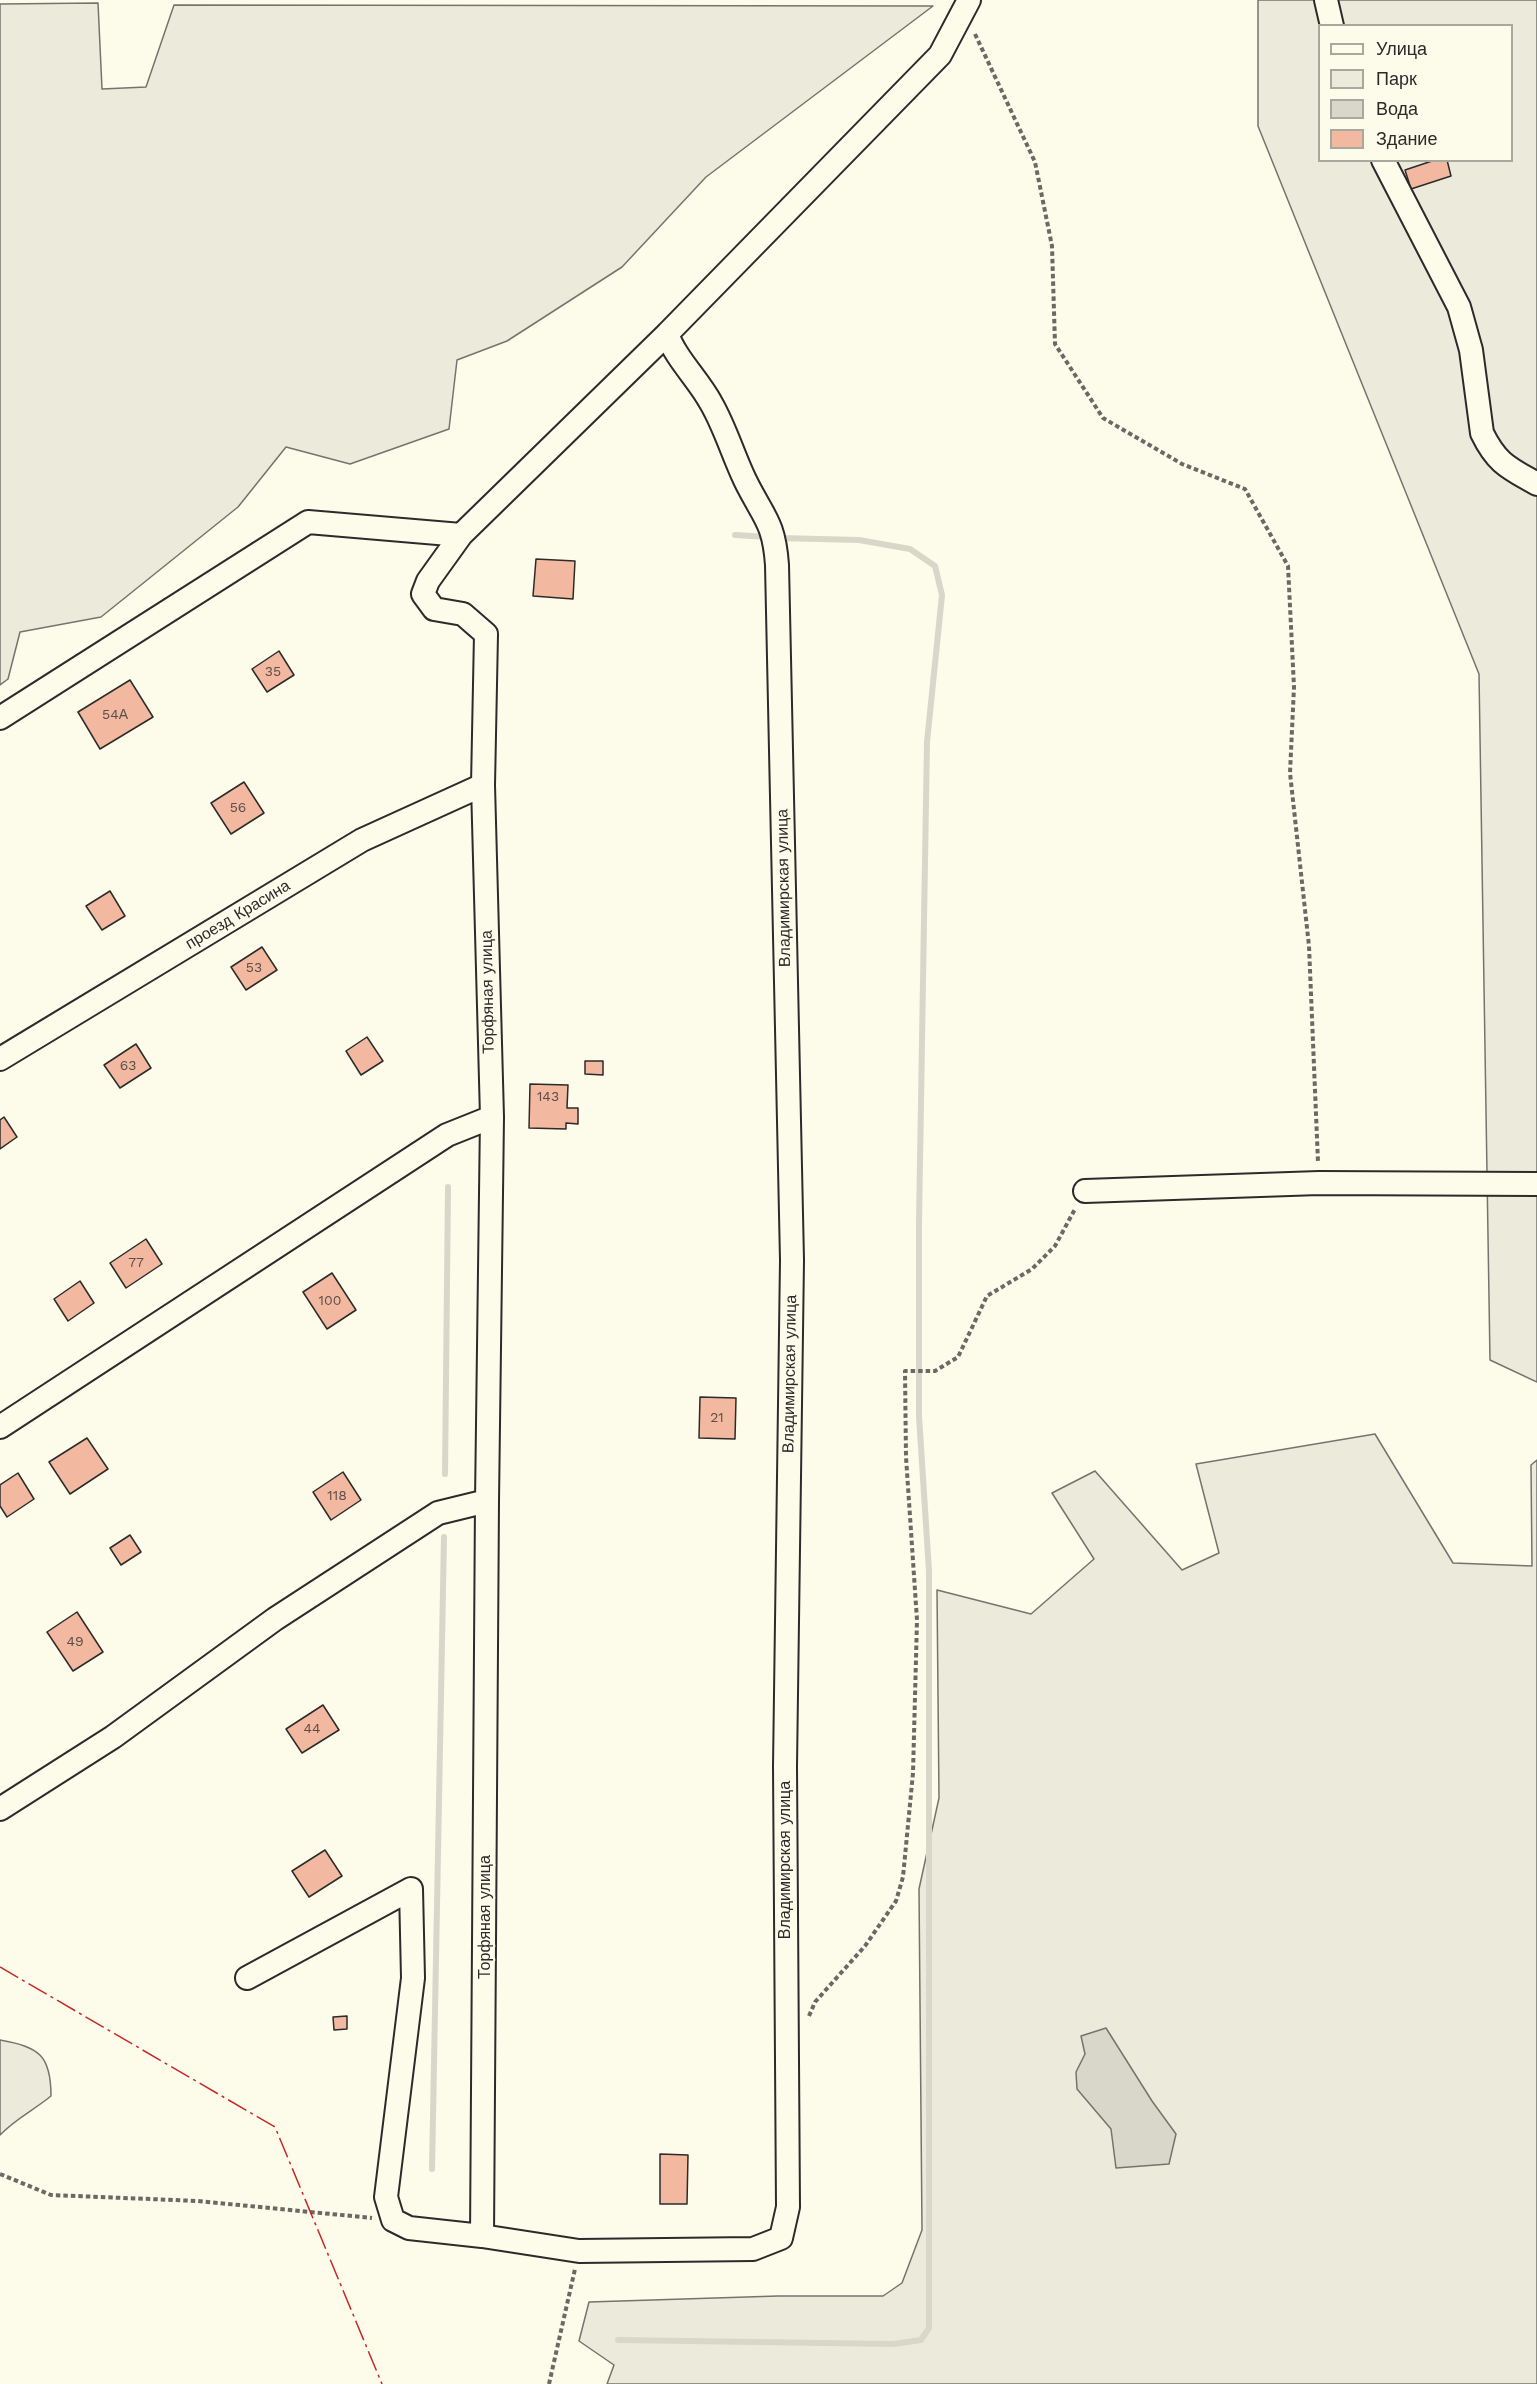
<!DOCTYPE html>
<meta charset="utf-8">
<style>
body{margin:0}
#map{position:relative;width:1537px;height:2384px;overflow:hidden;background:#fdfbea;font-family:"Work Sans",sans-serif}
canvas{display:block}
.legend{position:absolute;left:1318px;top:24px;width:195px;height:138px;box-sizing:border-box;background:#fdfbea;border:2px solid #a9a89e;margin:0;padding:8px 10px;list-style:none;font-size:18px;color:#2b2b2b}
.legend li{display:flex;align-items:center;gap:12px;height:30px}
.legend b{width:30px;border:2px solid #a9a89e}
</style>
<div id="map">
<canvas width="1537" height="2384"></canvas>
<ul class="legend">
<li><b style="height:8px;background:#fdfbea"></b>Улица</li>
<li><b style="height:16px;background:#ecebdb"></b>Парк</li>
<li><b style="height:16px;background:#d8d7c9"></b>Вода</li>
<li><b style="height:16px;background:#f2b8a0"></b>Здание</li>
</ul>
</div>
<script>
const context = document.querySelector('canvas').getContext('2d');
context.lineJoin = 'round';
function paint(path, color) { context.fillStyle = color; context.fill(path, 'evenodd'); }
function trace(path, color, width, dash) { context.strokeStyle = color; context.lineWidth = width; context.lineCap = dash ? 'butt' : 'round'; context.setLineDash(dash || []); context.stroke(path); }
function label(font, color, halo, rows, align = 'center') {
  context.font = font + ' "Work Sans",sans-serif'; context.lineWidth = 4.5; context.setLineDash([]); context.textBaseline = 'middle'; context.strokeStyle = halo; context.fillStyle = color; for (const [text, x, y, turn = 0] of rows) {
    context.save(); context.translate(x, y); context.rotate((+turn || 0) * Math.PI / 180); context.textAlign = isNaN(turn) ? turn : align; if (halo) context.strokeText(text, 0, 0); context.fillText(text, 0, 0); context.restore();
  }
}
const green = new Path2D(`
 M1258 0H1537V1382L1490 1360 1479 674 1258 126ZM1320 26H1512V160H1320Z
 M98 3 102 89 146 87 174 5 933 6 706 177 622 267 507 341 457 360 449 429 350 464 286 447 238 507 101 617 20 632 8 679 0 685V4Z
 M1375 1434 1453 1563 1532 1566 1531 1465 1537 1460V2384H607L614 2365 579 2341 589 2302 778 2296H883L902 2283 922 2230 919 1889 939 1798 937 1590 1031 1614 1094 1559 1052 1493 1095 1471 1182 1570 1219 1553 1196 1464Z
 M0 2040C39 2047 51 2055 51 2096 34 2110 15 2119 0 2135Z`);
const water = new Path2D(`
 M1106 2028 1152 2101 1176 2134 1169 2164 1116 2168 1111 2129 1077 2089 1076 2072 1085 2054 1081 2036Z`);
const stream = new Path2D(`
 M735 535 768 537
 M445 1474 448 1187
 M432 2169 444 1537
 M618 2340 893 2344 921 2340 929 2328V1571L919 1416V1221L927 742 942 595 935 566 910 549 859 540 778 538`);
const building = new Path2D(`
 M1435 160H1447L1451 176 1411 189 1405 170Z
 M536 559 575 561 573 599 533 596Z
 M279 651 294 675 267 692 252 669Z
 M130 680 153 717 100 749 78 712Z
 M244 782 264 813 231 834 211 803Z
 M110 891 125 916 102 930 86 906Z
 M262 947 277 970 246 990 231 967Z
 M367 1037 383 1061 361 1075 346 1051Z
 M136 1044 151 1068 120 1088 104 1065Z
 M585 1061H603V1075L585 1074Z
 M530 1084 568 1085 567 1108H578V1124L566 1123V1129L529 1128Z
 M4 1117 17 1137 0 1149V1120Z
 M146 1239 162 1264 126 1288 110 1263Z
 M332 1273 356 1310 327 1329 303 1292Z
 M80 1281 94 1303 68 1321 54 1299Z
 M700 1397 736 1398 735 1439 699 1438Z
 M87 1438 108 1469 70 1494 49 1462Z
 M343 1472 361 1500 331 1520 313 1492Z
 M18 1473 34 1499 7 1517 0 1506V1485Z
 M130 1535 141 1552 121 1565 110 1548Z
 M77 1612 103 1652 73 1671 47 1632Z
 M323 1705 339 1730 302 1753 286 1729Z
 M325 1850 342 1876 309 1897 292 1871Z
 M347 2016V2029L334 2030 333 2017Z
 M660 2154 688 2155 687 2204H660Z`);
const path = new Path2D(`
 M975 34 1035 162 1052 246 1055 344 1103 418 1182 464 1245 489 1288 566 1294 687 1290 773 1309 946 1318 1162
 M809 2016 815 2002 865 1946 896 1901 903 1877 913 1773 917 1620 906 1457 905 1371H935L958 1357 987 1296 1032 1269 1055 1246 1075 1209
 M0 2174 51 2195 198 2201 372 2218
 M549 2384 575 2269`);
const minor = new Path2D(`
 M1326 0 1332 26
 M1383 160 1459 307 1471 350 1482 433C1497 464 1509 468 1537 484
 M0 718 308 522 461 535
 M0 1059 362 840 483 785
 M1085 1191 1319 1183 1537 1184
 M0 1427 447 1135 492 1117
 M487 1501 482 2236 579 2251 753 2249 781 2238 788 2207 785 1766 792 1260 777 565C774 521 763 517 745 480 733 455 725 427 711 403 698 379 676 359 667 334
 M0 1809 113 1737 275 1619 438 1513 487 1501 492 1117 483 785 486 634 463 614 434 609 423 594 428 581 461 535 667 334 940 55 969 0
 M247 1978 411 1889 413 1978 386 2197 393 2220 409 2228 482 2236`);
const power = new Path2D(`
 M0 1967 275 2127 382 2384`);
const numberNames = [
 ["35",273,672],
 ["54А",115,715],
 ["56",238,808],
 ["53",254,968],
 ["63",128,1066],
 ["143",548,1097],
 ["77",136,1263],
 ["100",330,1301],
 ["21",717,1418],
 ["118",337,1496],
 ["49",75,1642],
 ["44",312,1729]
];
const streetNames = [
 ["Владимирская улица",784,888,-91],
 ["проезд Красина",238,915,-31],
 ["Торфяная улица",488,992,-91],
 ["Владимирская улица",790,1374,-89],
 ["Владимирская улица",785,1860,-90],
 ["Торфяная улица",485,1917,-90]
];
paint(green, '#ecebdb');
trace(green, '#74746e', 1.5);
paint(water, '#d8d7c9');
trace(water, '#74746e', 1.5);
trace(stream, '#d8d7c9', 6);
paint(building, '#f2b8a0');
trace(building, '#2b2b2b', 1.5);
trace(minor, '#2b2b2b', 26);
trace(path, '#6a6964', 4, [4.5, 3]);
trace(minor, '#fdfbea', 22);
trace(power, '#c62828', 1.5, [21, 4.5, 3, 4.5]);
label('14px', '#5d4e48', null, numberNames);
label('16px', '#2b2b2b', '#fdfbea', streetNames);
</script>
